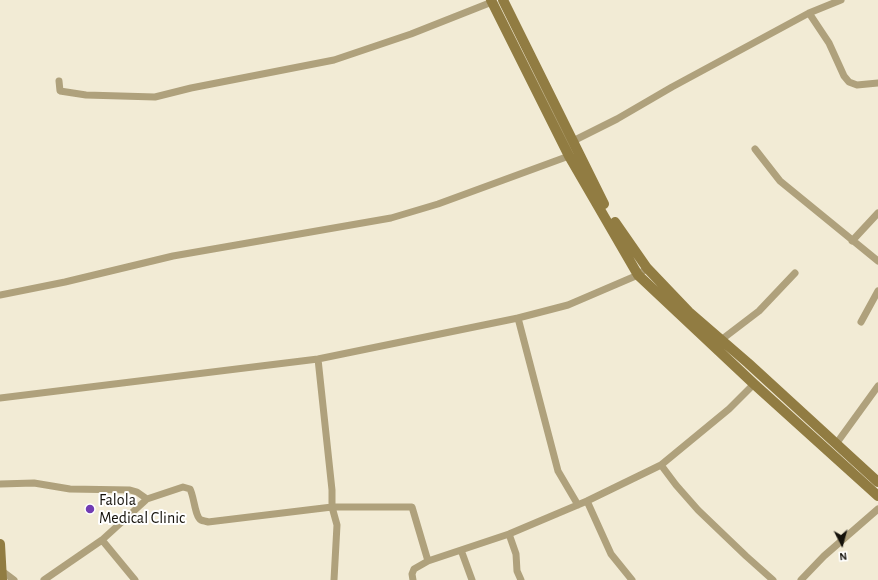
<!DOCTYPE html>
<style>
body{margin:0}
#map{position:relative;width:878px;height:580px;overflow:hidden;background:#f2ebd5;font-family:"Alegreya Sans",sans-serif}
canvas{display:block}
.north{position:absolute;left:822px;top:524px;width:40px;height:40px;-webkit-text-stroke:3px #fff;paint-order:stroke;rotate:174deg;font-size:11px;font-weight:700;line-height:16px;text-align:center;color:#14110a}
.north::after{content:'';display:block;margin:auto;width:14px;height:18px;background:#14110a;clip-path:polygon(50% 0,100% 100%,50% 72%,0 100%)}
</style>
<div id="map">
<canvas width="878" height="580"></canvas>
<div class="north">N</div>
</div>
<script>
const context = document.querySelector('canvas').getContext('2d');
context.lineJoin = 'round';
function trace(path, color, width, dash) { context.strokeStyle = color; context.lineWidth = width; context.lineCap = dash ? 'butt' : 'round'; context.setLineDash(dash || []); context.stroke(path); }
function label(font, color, halo, rows, align = 'center') {
  context.font = font + ' "Alegreya Sans",sans-serif'; context.lineWidth = 4; context.setLineDash([]); context.textBaseline = 'middle'; context.strokeStyle = halo; context.fillStyle = color; for (const [text, x, y, turn = 0] of rows) {
    context.save(); context.translate(x, y); context.rotate((+turn || 0) * Math.PI / 180); context.textAlign = isNaN(turn) ? turn : align; if (halo) context.strokeText(text, 0, 0); context.fillText(text, 0, 0); context.restore();
  }
}
const street = new Path2D(`
 M809 13 829 43 844 76 849 82 857 85 878 83
 M59 81 60 91 86 95 155 97 191 88 334 60 411 34 492 2
 M573 141 617 119 672 87 809 13 841 0
 M755 149 780 181 878 261
 M852 241 878 213
 M0 295 65 282 173 256 391 218 438 204 569 156
 M518 318 558 471 578 505
 M861 322 878 291
 M721 340 759 311 795 273
 M318 359 332 490V507H412L428 561
 M0 398 318 359 518 318 568 305 638 275 647 268
 M836 444 878 386
 M661 465 676 485 698 510 746 556 773 580
 M0 484 34 483 70 489 130 490 137 492 147 499
 M587 501 611 554 632 580
 M509 534 516 554 517 571 521 580
 M102 540 135 580
 M461 550 472 580
 M2 571 14 580
 M44 580 102 540 147 499 183 487 190 489C194 496 195 517 201 520 203 521 206 521 208 522L332 507 337 525 334 580
 M413 580 412 574 414 569 428 561 509 534 587 501 661 465 729 409 754 384
 M801 580 824 556 878 509`);
const secondary = new Path2D(`
 M491 0 569 156 638 275 754 384 878 496
 M503 0 604 204
 M615 222 647 268 689 312 748 363 878 482
 M0 544 2 580`);
const markers = [
 [90,509,5,"#713cb3"]
];
const poiNames = [
 ["Falola",99,500],
 ["Medical Clinic",99,518]
];
trace(street, '#afa17c', 7);
trace(secondary, '#917c42', 10);
for (const [x, y, r, color] of markers) { const dot = new Path2D(); dot.arc(x, y, r, 0, 2 * Math.PI); context.fillStyle = color; context.fill(dot); trace(dot, '#fff', 1.5); }
label('16px', '#14110a', '#fff', poiNames, 'left');
</script>
